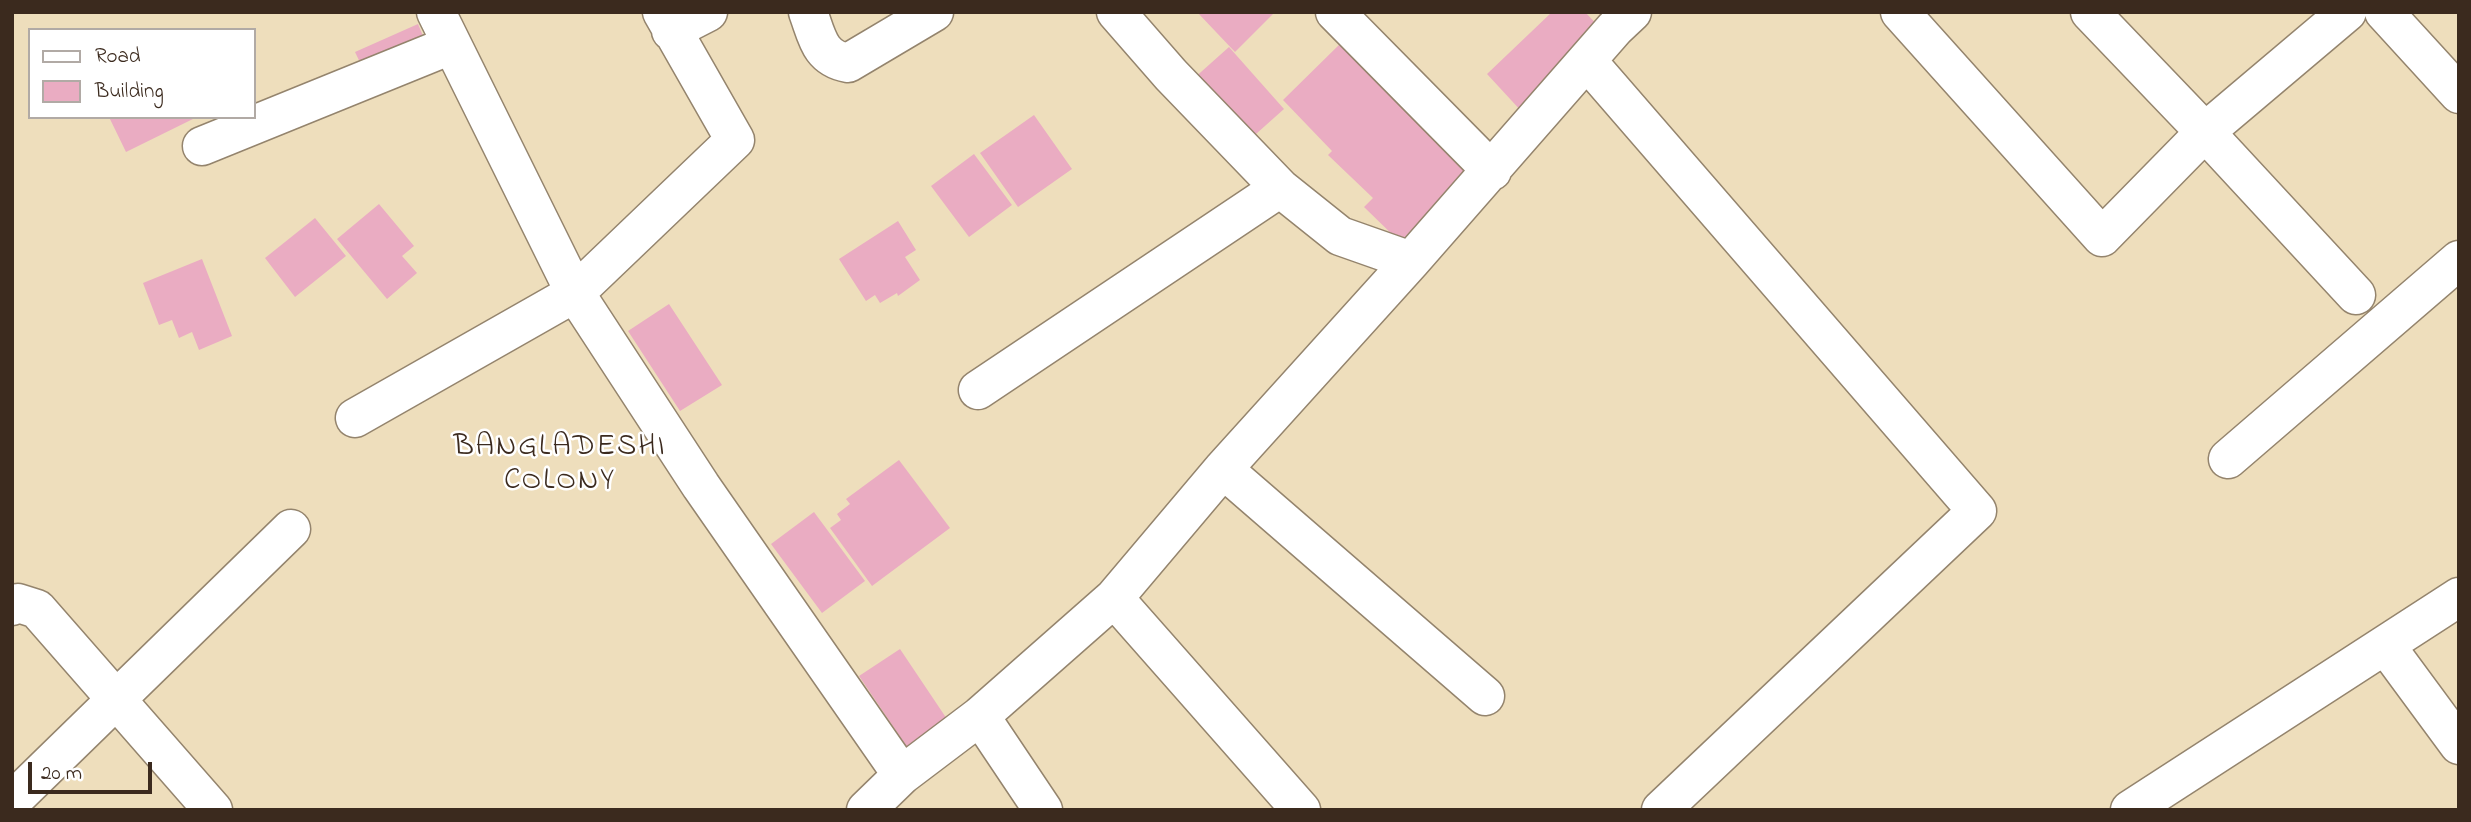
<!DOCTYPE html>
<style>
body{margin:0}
#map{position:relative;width:2471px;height:822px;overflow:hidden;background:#eedebc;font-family:"Indie Flower",sans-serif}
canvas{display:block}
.frame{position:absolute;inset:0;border:14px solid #3b2a1e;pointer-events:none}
.legend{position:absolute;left:28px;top:28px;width:228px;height:91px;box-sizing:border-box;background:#fff;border:2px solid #b1aaa5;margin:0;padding:9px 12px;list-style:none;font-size:21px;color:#3b2a1e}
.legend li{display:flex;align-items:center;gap:14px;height:35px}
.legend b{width:35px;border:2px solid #b1aaa5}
.scale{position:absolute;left:28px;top:762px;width:124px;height:32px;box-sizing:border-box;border:4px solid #3b2a1e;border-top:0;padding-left:9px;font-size:21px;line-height:24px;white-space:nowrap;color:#3b2a1e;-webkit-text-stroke:5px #fff;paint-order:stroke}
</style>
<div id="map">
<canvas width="2471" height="822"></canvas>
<div class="frame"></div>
<ul class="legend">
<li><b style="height:9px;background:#fff"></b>Road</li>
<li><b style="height:19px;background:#eaacc2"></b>Building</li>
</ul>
<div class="scale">20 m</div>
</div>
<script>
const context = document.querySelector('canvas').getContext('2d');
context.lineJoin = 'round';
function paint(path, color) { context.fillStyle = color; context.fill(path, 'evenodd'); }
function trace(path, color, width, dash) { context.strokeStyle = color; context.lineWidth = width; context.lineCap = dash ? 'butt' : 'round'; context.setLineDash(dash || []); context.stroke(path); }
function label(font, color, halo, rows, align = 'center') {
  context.font = font + ' "Indie Flower",sans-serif'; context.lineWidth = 5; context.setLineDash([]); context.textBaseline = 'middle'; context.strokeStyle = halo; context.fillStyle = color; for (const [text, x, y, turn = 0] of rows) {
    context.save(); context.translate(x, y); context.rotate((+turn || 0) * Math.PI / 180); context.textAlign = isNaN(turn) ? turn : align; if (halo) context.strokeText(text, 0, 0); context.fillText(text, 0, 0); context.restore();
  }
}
const building = new Path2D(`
 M1197 12H1275L1235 52Z
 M1552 12H1585L1606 34 1523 113 1487 74Z
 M418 24 429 50 367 77 355 52Z
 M1343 41 1470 169 1400 242 1364 207 1373 198 1328 155 1332 151 1283 100Z
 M1229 47 1284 109 1247 142 1192 80Z
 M1034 115 1072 169 1018 207 980 153Z
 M109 117H197L126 152Z
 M974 154 1012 205 969 237 931 186Z
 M379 204 414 246 402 256 417 273 387 299 337 239Z
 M315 218 346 256 295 297 265 258Z
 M898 221 916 250 905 257 920 280 898 296 897 293 880 303 875 295 866 301 839 259Z
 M202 259 232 336 199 350 192 332 179 338 172 320 159 325 143 283Z
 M669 304 722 385 680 411 628 331Z
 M899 460 950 528 872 586 830 528 841 520 837 514 850 504 846 499Z
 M814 512 865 581 822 613 771 544Z
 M900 649 953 728 913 756 859 676Z`);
const minor = new Path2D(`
 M436 12 575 293 701 486 902 775
 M808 12C817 36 819 58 848 63L934 12
 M1116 12 1171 75 1280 188 1340 236 1411 261
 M1335 12 1492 171
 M1900 12 2102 237 2205 132 2356 295
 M2090 12 2205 132 2347 12
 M2384 12 2459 94
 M671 31 708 12
 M1587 61 1977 511 1661 810
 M202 146 451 45
 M978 390 1280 188
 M355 418 575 293 735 140 662 12
 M2228 459 2459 260
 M1223 469 1485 696
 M1114 598 1301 810
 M12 606 18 603 37 609 213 810
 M2386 646 2459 745
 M980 716 1043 810
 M12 801 291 529
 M866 810 902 775 980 716 1114 598 1223 469 1411 261 1615 28 1632 12
 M2130 810 2459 597`);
const neighbourhoodNames = [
 ["BANGLADESHI",560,449],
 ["COLONY",560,483]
];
paint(building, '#eaacc2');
trace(minor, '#94846d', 41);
trace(minor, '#fff', 38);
context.letterSpacing = '2px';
label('30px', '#3b2a1e', '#fff', neighbourhoodNames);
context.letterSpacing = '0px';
</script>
